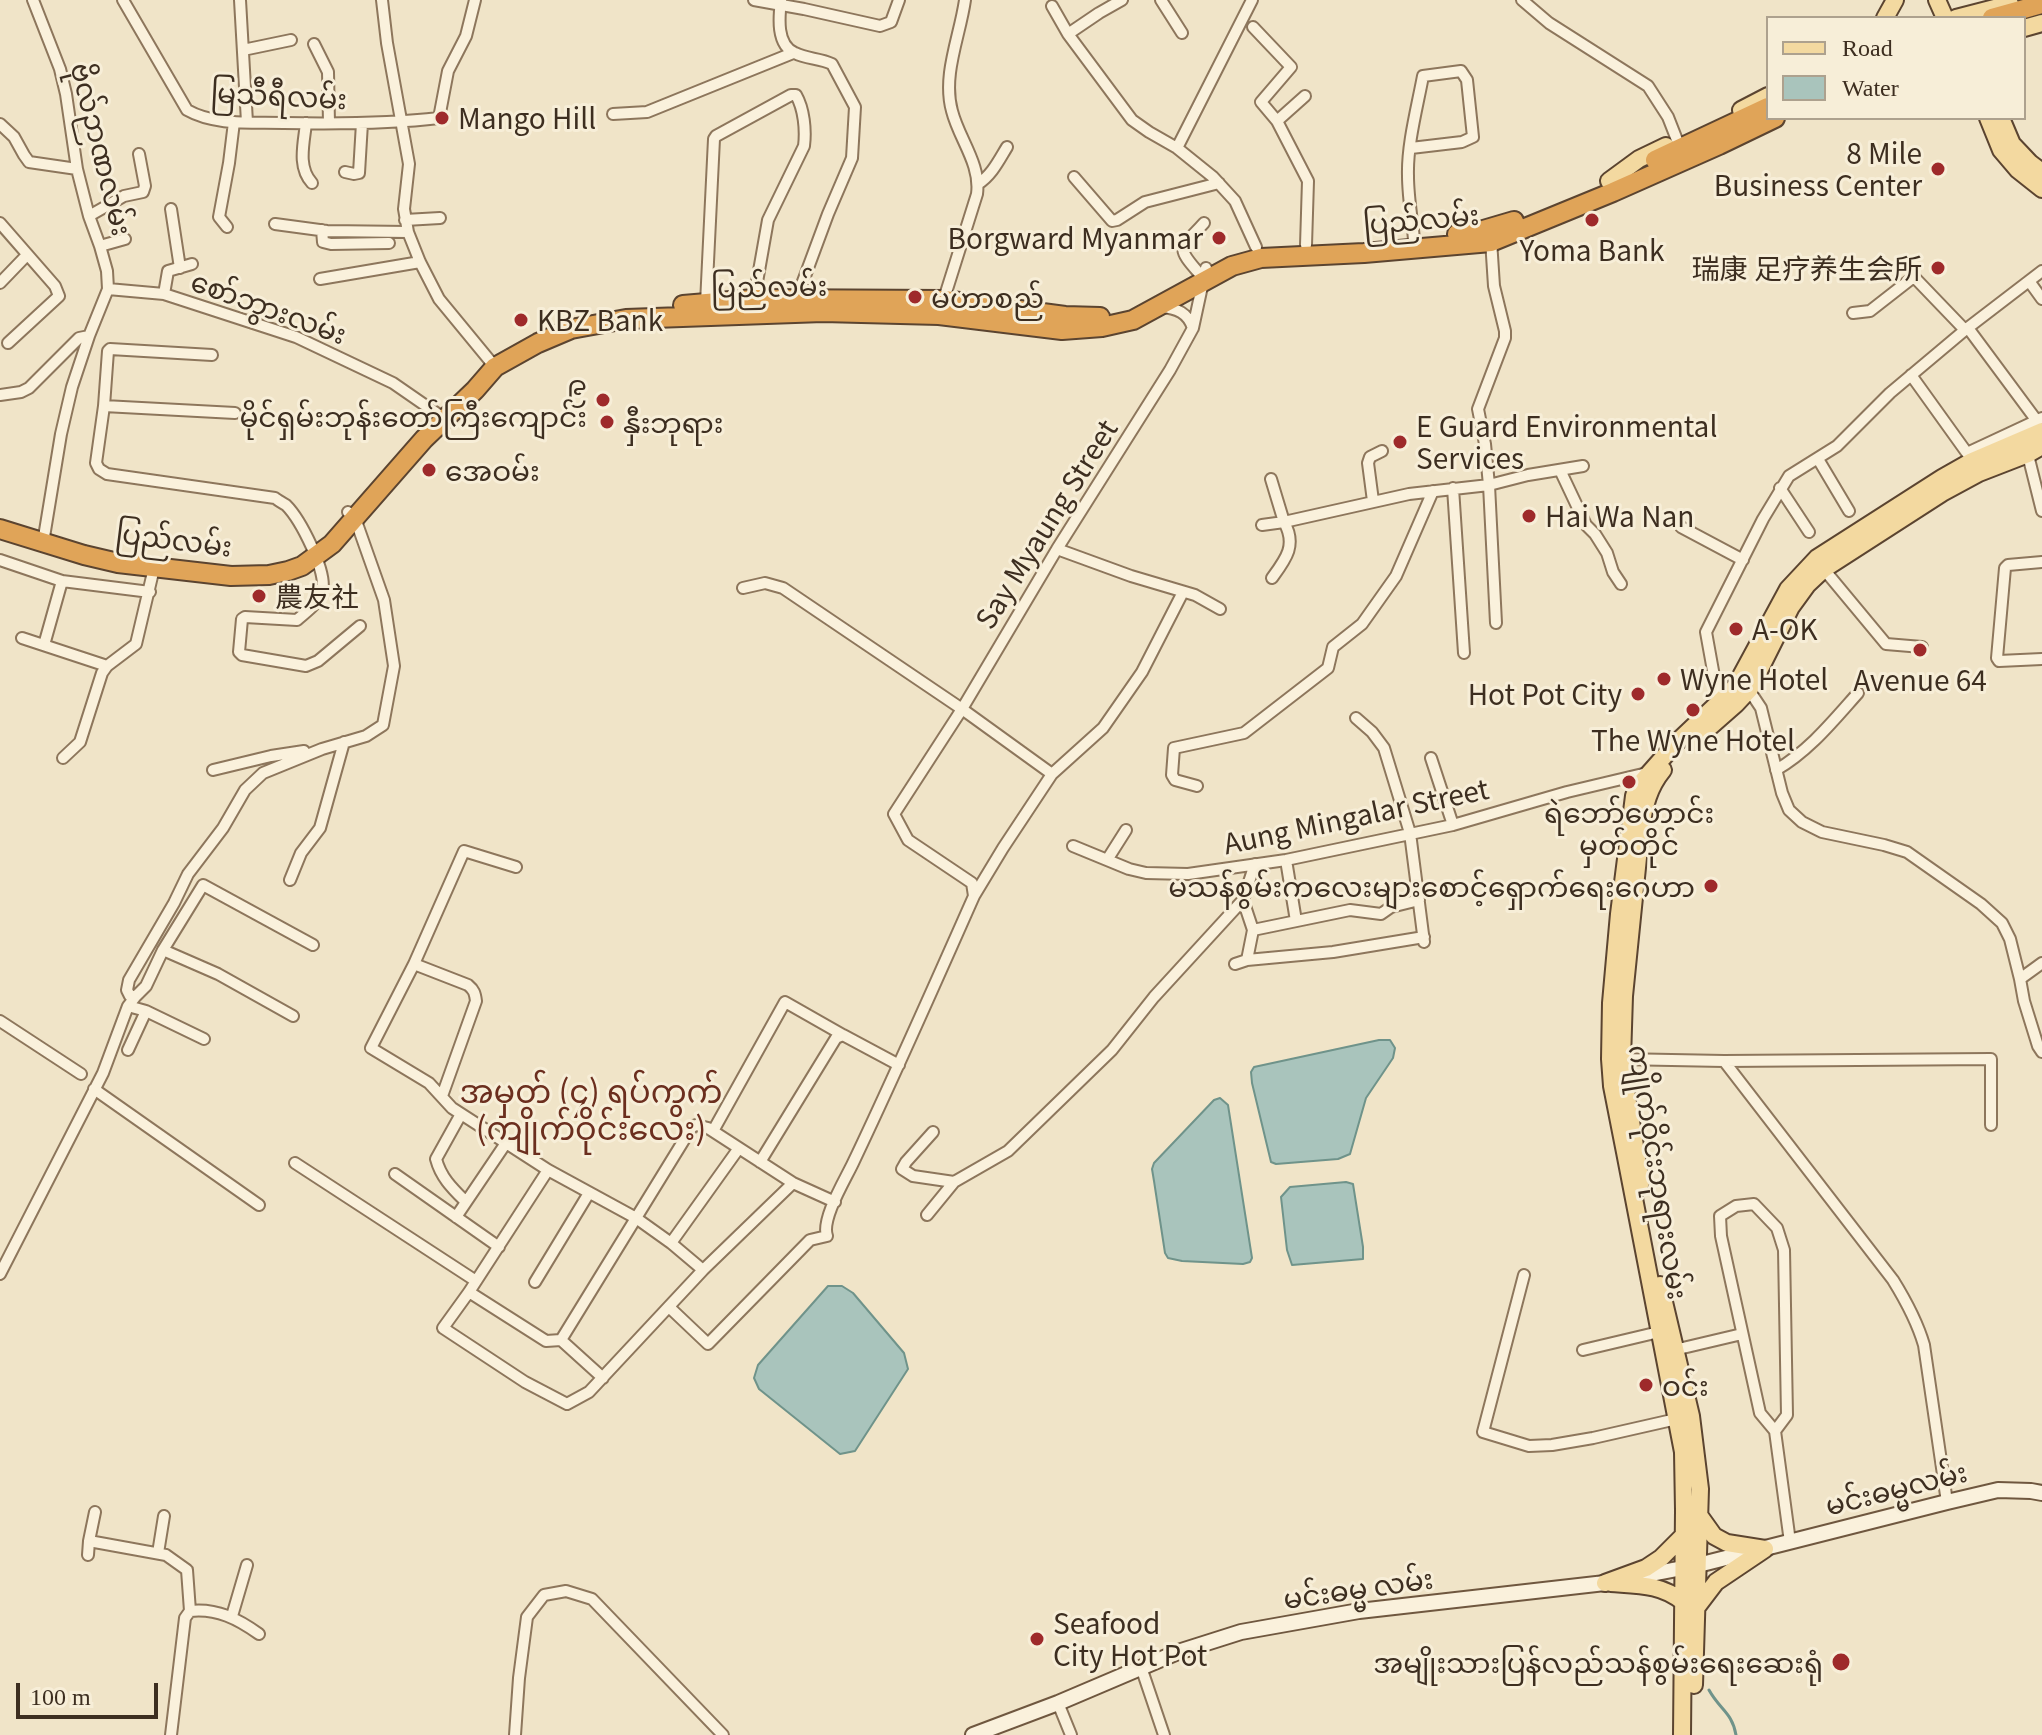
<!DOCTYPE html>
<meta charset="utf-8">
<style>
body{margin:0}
#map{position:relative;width:2042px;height:1735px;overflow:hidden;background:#f0e4c8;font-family:Georgia,serif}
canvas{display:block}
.legend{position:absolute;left:1766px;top:16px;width:260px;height:104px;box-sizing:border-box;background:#f7eed8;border:2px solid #ada18e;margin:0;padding:10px 14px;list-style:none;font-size:24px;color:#3d2e20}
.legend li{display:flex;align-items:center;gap:16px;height:40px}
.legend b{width:40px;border:2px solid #ada18e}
.scale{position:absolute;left:16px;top:1683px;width:142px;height:36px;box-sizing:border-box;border:4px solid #3d2e20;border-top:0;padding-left:10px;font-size:24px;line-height:28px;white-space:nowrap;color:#3d2e20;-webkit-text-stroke:6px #f7eed8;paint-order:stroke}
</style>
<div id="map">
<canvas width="2042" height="1735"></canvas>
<ul class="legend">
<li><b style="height:10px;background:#f3d9a0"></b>Road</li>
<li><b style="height:22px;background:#a9c4bc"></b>Water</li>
</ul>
<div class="scale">100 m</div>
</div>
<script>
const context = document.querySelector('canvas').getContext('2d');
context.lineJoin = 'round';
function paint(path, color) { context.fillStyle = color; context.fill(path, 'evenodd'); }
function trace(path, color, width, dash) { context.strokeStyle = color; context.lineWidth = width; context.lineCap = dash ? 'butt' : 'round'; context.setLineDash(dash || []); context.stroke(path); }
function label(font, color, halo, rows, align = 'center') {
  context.font = font + ' Georgia,"Noto Sans SC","Noto Sans Myanmar",serif'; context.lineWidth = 6; context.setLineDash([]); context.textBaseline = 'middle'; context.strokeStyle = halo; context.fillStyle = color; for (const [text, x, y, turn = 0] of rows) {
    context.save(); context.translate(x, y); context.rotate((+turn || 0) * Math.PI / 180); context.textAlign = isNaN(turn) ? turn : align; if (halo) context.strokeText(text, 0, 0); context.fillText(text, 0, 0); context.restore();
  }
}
const water = new Path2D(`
 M1379 1040H1390L1395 1048 1393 1058 1366 1098 1350 1154 1338 1159 1276 1164 1271 1162 1252 1083 1251 1072 1254 1067Z
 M1220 1098 1228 1105 1252 1258 1250 1262 1243 1264 1182 1261 1168 1258 1165 1253 1154 1181 1152 1169 1154 1163 1214 1100Z
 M1346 1182 1353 1184 1363 1247V1259L1292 1265 1287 1250 1281 1197 1290 1187Z
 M828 1286H842L853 1293 904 1353 908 1369 855 1451 840 1454 759 1389 754 1378 758 1365Z`);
const stream = new Path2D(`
 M1709 1690C1720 1710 1732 1712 1736 1735`);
const street = new Path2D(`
 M33 0 60 69 66 94 77 169 89 216 100 246 107 271 108 289 89 336 72 387 61 434 43 543
 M123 0 187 110C215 126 253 122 284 123 336 124 388 124 439 118L448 71 466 36 475 0
 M240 0 247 122
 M382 0 387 43 409 164 404 209 408 232 420 262 439 299 495 367
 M754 0 804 9 880 26 891 22 899 0
 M781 0C779 17 776 45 795 53 806 59 820 58 832 64L855 107 852 158 828 214 795 303
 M1161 0 1182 33
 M1522 0 1549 23 1648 86 1668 117 1677 140
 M1052 6 1068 34 1132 120 1149 132 1177 148 1213 177 1235 201 1256 247
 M1253 27 1291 67 1261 102 1277 121 1308 181 1306 245
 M1068 34 1099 13 1122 0
 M314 44 328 72 329 123
 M243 50 291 40
 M613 114 647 112 793 53
 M1277 121 1305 96
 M306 123C304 143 297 167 312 183
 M0 124 14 137 24 155 29 162 77 169
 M1177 148 1252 0
 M1411 148 1462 142 1473 137 1467 80 1461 71 1423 76C1417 108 1407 145 1408 176 1408 197 1412 219 1414 239
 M345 172 354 174 359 173 362 123
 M1074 177 1112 221 1117 220 1145 202 1219 183
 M978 184C992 175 999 160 1007 147
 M171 209 180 268
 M89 216 124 196 143 192 145 186 139 154
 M405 220 440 218
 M0 223 55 286 59 296 8 343
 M275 224 327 231 408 232
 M227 227 219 217 229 163 234 122
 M322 230 323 242 331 244 389 243
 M1491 240 1494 286 1505 331V338L1478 409 1485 444 1489 485 1496 623
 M100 246 125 239
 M1198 272C1174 245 1182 248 1204 223
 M320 279 420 262
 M2029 281 2042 299
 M0 283 27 255
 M108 289 164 294 296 337 393 383 445 419
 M164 294 168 271 192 264
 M943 302 977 194C981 164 959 139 952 111 942 75 960 36 965 0
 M706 303 714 139 716 136 791 95H796C804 109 806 130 804 146L768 220 754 299
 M1161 307C1177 308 1188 313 1193 328
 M1853 313 1870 311 1911 279H1916L1965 330
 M1968 328 2037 421
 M212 355 110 349 108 351 104 406 96 463 99 469 107 474 275 498C276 499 284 504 286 505 300 519 328 572 322 592 318 604 306 612 297 620L245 617 242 619 239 652 242 655 306 666 318 661 360 626
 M1911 375 1967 453 2042 418
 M0 395 21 392 29 388 79 338 89 336
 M104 406 235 413
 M2027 451 2042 511
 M1818 459 1849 511
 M1560 470 1586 525 1595 534 1607 553 1613 572 1621 584
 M1453 488 1464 653
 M1780 488 1809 532
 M1373 501 1368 463 1370 457 1382 451
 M1262 525 1284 522 1271 479
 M1681 527 1743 560
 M1057 549 1131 576 1195 595 1220 609
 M0 560 62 581 150 592
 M2042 562 2008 565 2005 568 1997 658 1999 661 2042 659
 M1822 567 1886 644 1922 647
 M1272 578C1286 559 1297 545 1284 522L1409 494 1489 485 1528 475 1583 466
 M743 588 765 583 783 588 962 709 1052 774
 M22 638 107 666
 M44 645 62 581
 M1747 687 1761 708 1782 793 1789 810 1802 822 1822 832 1884 845 1907 852 1981 904 2002 923 2010 939 2020 979 2024 1001 2038 1046 2042 1052
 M1719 704 1706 632 1763 519 1789 476 1837 446 1890 393 1965 330 2042 271
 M1356 718 1372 732 1384 748 1410 833 1424 942
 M63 758 80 742 102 673 107 666 136 644 154 568
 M1431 758 1453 825
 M213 770 271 756 304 751
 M1776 770C1809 751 1833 721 1858 693
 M1197 786 1175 780 1172 775 1174 748 1244 733 1328 668 1333 647 1362 624 1396 576 1433 491
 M1073 846 1129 869 1146 873 1188 874 1286 860 1453 825 1567 792 1647 773
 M1107 860 1126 830
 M1286 860 1296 921
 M290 880 301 853 320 828 344 742
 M974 896 1003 848 1052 774 1103 728 1142 672 1183 592
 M1253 930 1350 910 1381 914 1391 907 1419 900
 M163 950 218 974 293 1016
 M1247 960 1333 952 1424 937
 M414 964 464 851 516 867
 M1235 964 1247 960 1253 930 1243 900
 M2020 979 2042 963
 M136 996 146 986 163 950 203 885 313 945
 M128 1006 146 1011 204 1039
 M0 1021 81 1074
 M128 1050 146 1011
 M1619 1059 1724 1061 1991 1059V1125
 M1724 1061 1893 1280C1906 1301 1917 1321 1924 1345L1947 1502
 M94 1089 259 1205
 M442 1096 476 1001C475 993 474 990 468 985L414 964 371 1048 429 1083 452 1108 548 1170 636 1218 671 1243 703 1270
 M461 1114 436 1159C441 1178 453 1189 466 1202
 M713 1131 785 1002 843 1035
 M933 1132 906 1162 902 1169 913 1176 954 1182 1008 1151 1112 1050 1154 997 1243 900 1255 864
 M760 1162 836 1038 843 1035 899 1065
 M295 1163 476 1281
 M548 1170 469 1292 443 1328 525 1382 567 1404 589 1392 703 1270 793 1183
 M395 1174 499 1247
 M927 1215 954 1182
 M456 1217 506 1143
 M671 1243 739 1148
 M0 1274 103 1073 128 1006 136 996H130L127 990 129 980 174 903 188 874 223 828 245 790 263 773 322 749 366 736 383 725 394 666 384 600 355 518 348 512
 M1524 1275 1483 1432 1529 1446 1552 1445 1593 1438 1681 1418
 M535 1282 589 1193
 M469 1292 546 1341 561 1340 692 1127 696 1125 708 1128 793 1183 835 1202
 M669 1307 708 1344 810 1240 827 1236C821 1219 845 1180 853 1163 895 1075 934 986 974 896L972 883 908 840 894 814 962 709 1057 549 1170 370 1193 328 1206 268
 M561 1340 603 1378
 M1583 1350 1659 1332
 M1670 1351 1742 1334
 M1775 1431 1787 1415 1784 1250 1777 1228 1754 1204 1736 1206 1720 1216 1721 1236 1760 1413 1775 1431 1790 1542
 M89 1541 166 1555 187 1570 190 1611
 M158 1553 164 1516
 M88 1555 89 1541 95 1512
 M232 1616 247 1565
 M1141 1667 1164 1735
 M1058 1703 1071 1735
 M171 1735 185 1618 190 1611C217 1608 238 1619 259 1634
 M515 1735 519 1678 527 1617 544 1595 566 1591 592 1599 723 1735`);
const secondary = new Path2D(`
 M973 1735 1058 1703 1178 1652 1241 1632 1359 1611 1605 1583 1698 1565 1947 1502 1998 1490 2031 1491 2042 1493`);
const primary = new Path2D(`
 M1937 0 1945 18
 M1885 18 1895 0
 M1956 18 2010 4
 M2024 28 2042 23
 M1741 110 1768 96
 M1988 118 2001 150 2018 170 2042 189
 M2001 118 2012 144 2030 163 2042 172
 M1609 181 1639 159 1666 146
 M1703 733 1736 704 1750 689 1791 607 1807 585 1824 569 1942 493 1979 473 2028 454 2042 446
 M1641 1183 1625 1084 1622 1059 1624 996 1641 828C1644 806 1649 787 1663 770
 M1660 1285 1691 1416 1700 1489 1694 1685
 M1699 1515 1714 1536 1727 1543 1765 1549
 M1605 1583 1646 1568 1661 1558 1684 1535
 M1611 1583C1637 1585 1662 1584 1683 1602
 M1697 1607 1716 1582 1765 1549
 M1682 1735 1684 1510 1683 1452 1625 1152 1612 1086 1610 1059 1611 1003 1619 914 1634 796 1637 787 1676 743 1735 687 1788 589 1817 558 1942 478 1972 461 2042 431`);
const highway = new Path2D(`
 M1992 18 2042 4
 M1655 160 1768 107
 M1457 234 1480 231 1514 221
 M683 305 754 299 944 300 1065 316 1100 317
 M0 529 84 555 118 563 231 576 269 575 288 571 302 566 332 544 424 439 475 390 495 367 538 343 571 329 626 319 823 312 939 315 1062 330 1102 327 1133 320 1232 266 1261 258 1364 253 1491 242 1613 192 1719 145 1775 118`);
const markers = [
 [442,118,8,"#9e2a2b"],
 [1938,169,8,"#9e2a2b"],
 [1592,220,8,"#9e2a2b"],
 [1219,238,8,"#9e2a2b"],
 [1938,268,8,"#9e2a2b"],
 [915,297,8,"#9e2a2b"],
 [521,320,8,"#9e2a2b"],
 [603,400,8,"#9e2a2b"],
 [607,422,8,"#9e2a2b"],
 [1400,442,8,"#9e2a2b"],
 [429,470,8,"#9e2a2b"],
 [1529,516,8,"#9e2a2b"],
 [259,596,8,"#9e2a2b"],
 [1736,629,8,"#9e2a2b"],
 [1920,650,8,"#9e2a2b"],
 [1664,679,8,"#9e2a2b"],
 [1638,694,8,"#9e2a2b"],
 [1693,710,8,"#9e2a2b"],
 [1629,782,8,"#9e2a2b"],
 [1711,886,8,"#9e2a2b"],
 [1646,1385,8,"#9e2a2b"],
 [1037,1639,8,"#9e2a2b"],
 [1841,1662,10,"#9e2a2b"]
];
const streetNames = [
 ["မြသီရီလမ်း",279,95,3],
 ["ဗိုလ်ဉာဏလမ်း",102,149,76],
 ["ပြည်လမ်း",1421,219,-5],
 ["ပြည်လမ်း",769,286,-1],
 ["စော်ဘွားလမ်း",269,307,20],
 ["Say Myaung Street",1046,524,-58],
 ["ပြည်လမ်း",174,539,7],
 ["Aung Mingalar Street",1356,816,-12],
 ["ကျိုက်ဝိုင်းဘုရားလမ်း",1659,1172,81],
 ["မင်းဓမ္မလမ်း",1896,1488,-14],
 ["မင်းဓမ္မ လမ်း",1358,1588,-8]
];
const poiNames = [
 ["Mango Hill",458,118],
 ["8 Mile",1922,153,"right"],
 ["Business Center",1922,185,"right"],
 ["Borgward Myanmar",1203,238,"right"],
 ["Yoma Bank",1592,250,"center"],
 ["瑞康 足疗养生会所",1922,268,"right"],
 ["မဟာစည်",931,297],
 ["KBZ Bank",537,320],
 ["၉",587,384,"right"],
 ["မိုင်ရှမ်းဘုန်းတော်ကြီးကျောင်း",587,416,"right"],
 ["နှီးဘုရား",623,422],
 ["E Guard Environmental",1416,426],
 ["Services",1416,458],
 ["အေဝမ်း",445,470],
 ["Hai Wa Nan",1545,516],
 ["農友社",275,596],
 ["A-OK",1752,629],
 ["Wyne Hotel",1680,679],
 ["Avenue 64",1920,680,"center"],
 ["Hot Pot City",1622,694,"right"],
 ["The Wyne Hotel",1693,740,"center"],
 ["ရဲဘော်ဟောင်း",1629,812,"center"],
 ["မှတ်တိုင်",1629,844,"center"],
 ["မသန်စွမ်းကလေးများစောင့်ရှောက်ရေးဂေဟာ",1695,886,"right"],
 ["ဝင်း",1662,1385],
 ["Seafood",1053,1623],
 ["City Hot Pot",1053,1655],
 ["အမျိုးသားပြန်လည်သန်စွမ်းရေးဆေးရုံ",1823,1662,"right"]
];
const quarterNames = [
 ["အမှတ် (၄) ရပ်ကွက်",591,1091],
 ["(ကျိုက်ဝိုင်းလေး)",591,1128]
];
paint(water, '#a9c4bc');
trace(water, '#6f938a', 2);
trace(stream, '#6f938a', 3);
trace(street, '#8d765c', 14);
trace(secondary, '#6f573f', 18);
trace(primary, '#5b4430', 20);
trace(highway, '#5b4430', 22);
trace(street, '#faf1dc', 10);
trace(secondary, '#faf1dc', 14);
trace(primary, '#f3d9a0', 16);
trace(highway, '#e0a458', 18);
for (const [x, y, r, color] of markers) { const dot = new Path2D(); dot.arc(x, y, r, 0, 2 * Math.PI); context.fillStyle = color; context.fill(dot); trace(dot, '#f7eed8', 3); }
label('28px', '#3d2e20', '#f7eed8', streetNames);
label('28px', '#3d2e20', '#f7eed8', poiNames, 'left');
label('32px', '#6b2e1e', '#f7eed8', quarterNames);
</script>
